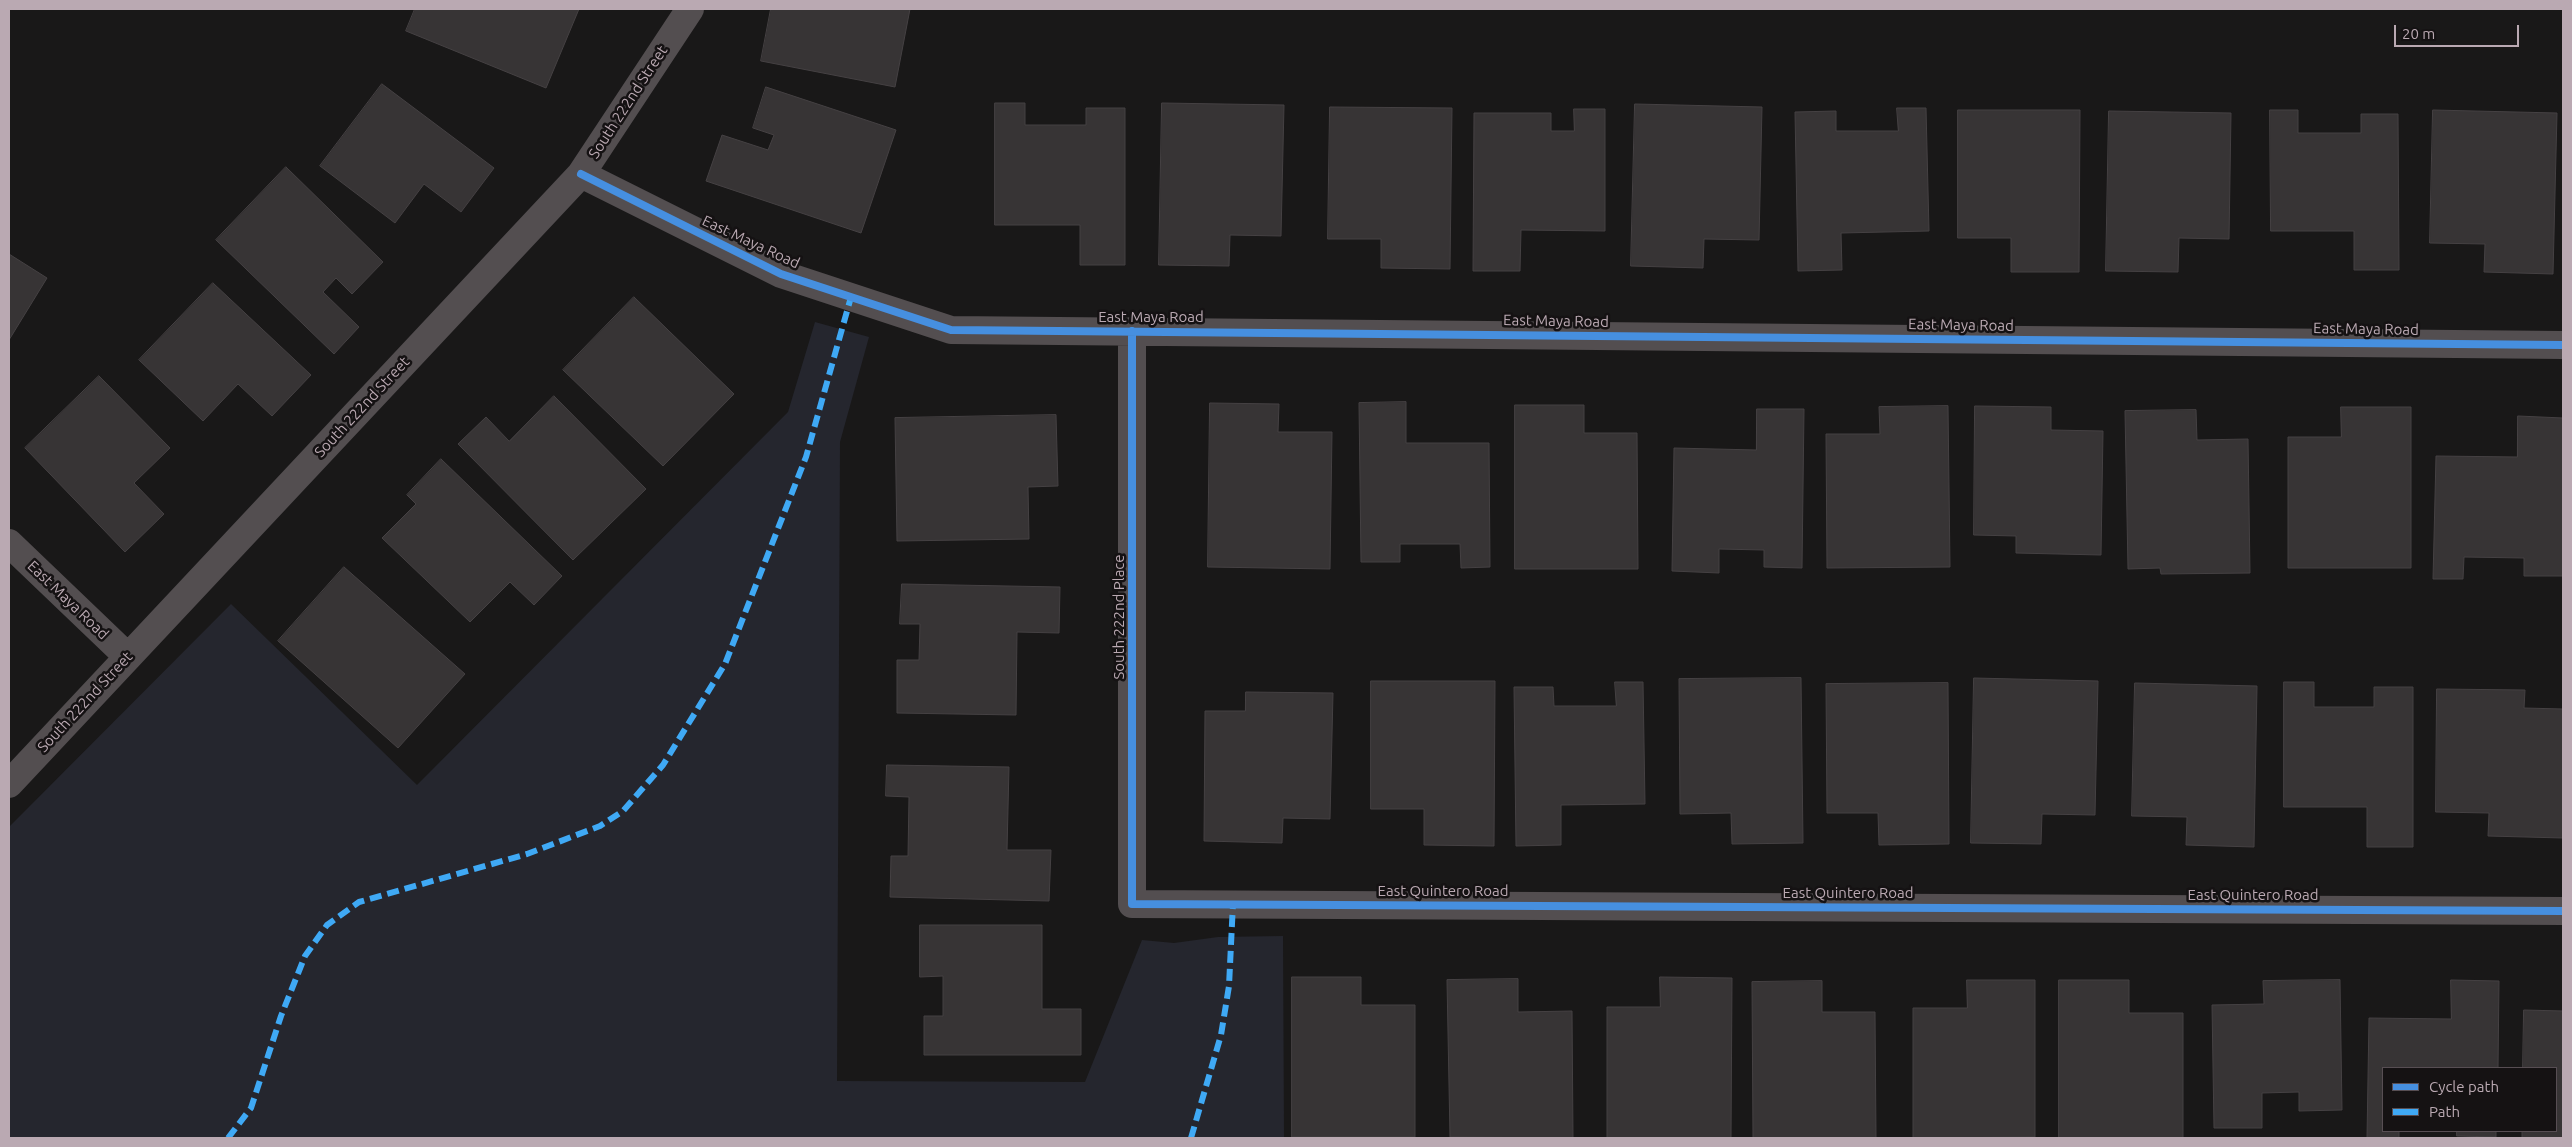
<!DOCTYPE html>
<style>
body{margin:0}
#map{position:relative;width:2572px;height:1147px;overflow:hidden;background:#191818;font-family:Ubuntu,sans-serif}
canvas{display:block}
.frame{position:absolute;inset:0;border:10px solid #baa9b2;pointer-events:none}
.legend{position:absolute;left:2382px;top:1067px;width:175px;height:65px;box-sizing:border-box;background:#151213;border:1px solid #574e53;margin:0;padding:6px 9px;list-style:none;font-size:15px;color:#baa9b2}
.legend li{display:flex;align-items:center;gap:10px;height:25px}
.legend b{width:25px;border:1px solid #574e53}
.scale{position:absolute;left:2394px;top:25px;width:125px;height:22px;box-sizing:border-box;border:2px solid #baa9b2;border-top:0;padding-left:6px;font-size:15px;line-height:18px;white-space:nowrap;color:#baa9b2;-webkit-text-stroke:4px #151213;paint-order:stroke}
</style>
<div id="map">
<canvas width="2572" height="1147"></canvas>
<div class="frame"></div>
<ul class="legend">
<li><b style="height:6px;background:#468fdf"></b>Cycle path</li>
<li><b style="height:6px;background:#3fa9f5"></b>Path</li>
</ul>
<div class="scale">20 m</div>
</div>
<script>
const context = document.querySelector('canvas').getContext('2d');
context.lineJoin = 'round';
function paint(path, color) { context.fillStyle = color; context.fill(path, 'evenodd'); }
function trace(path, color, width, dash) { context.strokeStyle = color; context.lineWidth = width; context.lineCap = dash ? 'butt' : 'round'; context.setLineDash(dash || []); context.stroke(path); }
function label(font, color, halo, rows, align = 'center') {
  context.font = font + ' Ubuntu,sans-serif'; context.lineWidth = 5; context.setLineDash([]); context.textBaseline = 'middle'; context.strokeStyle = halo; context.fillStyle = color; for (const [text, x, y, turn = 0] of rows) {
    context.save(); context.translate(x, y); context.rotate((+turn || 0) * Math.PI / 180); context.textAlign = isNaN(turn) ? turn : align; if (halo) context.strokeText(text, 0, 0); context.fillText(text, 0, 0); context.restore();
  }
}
const green = new Path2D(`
 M815 322 869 337 840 442 837 1081 1085 1082 1142 940 1174 943 1218 937 1283 936 1284 1138H9V827L231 604 417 785 788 412Z`);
const building = new Path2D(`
 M415 9H579L546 88 406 31Z
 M771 9H910L895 87 761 61Z
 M382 84 494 168 461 212 424 184 395 223 320 166Z
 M766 87 896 130 861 233 706 181 722 135 768 150 774 135 753 128Z
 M995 103H1025V125H1086V108H1125V265H1080V225H995Z
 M1162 103 1284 105 1281 236 1230 235 1229 266 1159 265Z
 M1635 104 1762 107 1759 240 1704 239 1703 268 1631 266Z
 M1330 107 1452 108 1450 269 1381 268V239H1328Z
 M1897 108H1926L1929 231 1841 233 1842 270 1798 271 1795 112 1836 111V131H1898Z
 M1574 109H1605V231L1521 230 1520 271H1473L1474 113H1551V131H1574Z
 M1958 110H2080L2079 272H2011V238H1958Z
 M2270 110H2298V133H2361V114H2398L2399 270H2354V231H2271Z
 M2433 110 2557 113 2553 274 2484 272 2485 244 2430 243Z
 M2109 111 2231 113 2229 239 2179 238 2178 272 2106 271Z
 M286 167 383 262 352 294 336 278 323 292 359 327 334 354 216 240Z
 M9 254 47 278 9 340Z
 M213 283 311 375 272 416 238 384 203 421 139 360Z
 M634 297 734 394 663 466 563 370Z
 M99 376 170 448 134 483 164 514 125 552 25 448Z
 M554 396 646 489 573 560 458 444 486 417 509 441Z
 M1406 402V443H1489L1490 567 1461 568 1460 544H1400V562H1361L1359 403Z
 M1210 403 1279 404 1278 432H1332L1330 569 1208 567Z
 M1515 405H1584V433H1637L1638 569H1515Z
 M1948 406 1950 567 1827 568 1826 434H1880L1879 407Z
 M1975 406 2051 407V430L2103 431 2101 555 2016 553V536L1974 535Z
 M2341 407H2411V568H2288V437H2341Z
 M1757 409H1804L1802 568 1764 567V550L1719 549V573L1672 571 1674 448 1756 450Z
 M2196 410 2197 440 2248 439 2250 573 2161 574 2160 568 2128 569 2125 411Z
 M1056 415 1058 486 1028 487 1029 539 897 541 895 418Z
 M2518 416 2563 418V576H2524V558L2464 557 2463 579H2433L2436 456 2517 457Z
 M441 459 562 576 534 605 510 582 470 622 382 538 416 504 407 495Z
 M344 567 465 674 398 748 278 641Z
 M902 584 1060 587 1059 633 1017 632 1016 715 897 713V660H919L920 624H900Z
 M1801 678 1803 843 1732 844 1731 813 1680 814 1679 679Z
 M1974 678 2098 681 2095 815 2042 814 2041 844 1971 843Z
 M1371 681H1495L1494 846 1424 845V809H1371Z
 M1615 682H1643L1645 804 1561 805V845L1516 846 1514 687H1553L1554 706H1616Z
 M2284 682H2314V707H2374V687H2413V847H2367V807H2284Z
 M1948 683 1949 844 1879 845 1878 813H1827L1826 684Z
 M2135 683 2257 686 2254 847 2186 845 2187 817 2132 816Z
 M2437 689 2525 690 2524 708 2563 709V838L2488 836 2489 813 2436 812Z
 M1246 692 1333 693 1330 819 1283 818 1282 843 1204 841 1205 711H1245Z
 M887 765 1009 767 1007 850H1051L1049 901 890 897 891 856H908L909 797 886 796Z
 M920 925H1042V1009H1081V1055H924V1016H943V976L920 977Z
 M1292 977H1361V1005H1415V1137H1292Z
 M1660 977 1732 978 1731 1138H1607V1007H1660Z
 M1518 979V1012L1572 1011 1573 1138 1450 1137 1447 980Z
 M1967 980H2035V1137L1913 1138V1008H1967Z
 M2059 980H2129V1013H2183V1138H2059Z
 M2340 980 2342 1110 2299 1111V1092L2262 1093V1128H2214L2212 1005 2264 1004 2263 981Z
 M2451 980 2499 981 2498 1068H2383V1131H2399V1138H2367L2369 1018 2451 1019Z
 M1822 981V1012H1875L1876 1138H1753L1752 982Z
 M2524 1010 2563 1011V1138H2522V1131H2556V1068H2523Z
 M2457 1131H2496V1137L2457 1136Z`);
const minor = new Path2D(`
 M581 174 781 274 951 330 2563 345
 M1132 331V904L2563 911
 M9 543 128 657
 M9 784 581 174 690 9`);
const quiet = new Path2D(`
 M228 1138 251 1108 281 1016 305 956 327 925 359 902 527 854 600 826 623 811 663 765 725 664 806 457 851 297
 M1191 1138 1221 1035 1229 986 1233 903`);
const cycleway = new Path2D(`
 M581 174 781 274 951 330 2563 345
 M1132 331V904L2563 911`);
const streetNames = [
 ["South 222nd Street",628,102,-57],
 ["East Maya Road",751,242,25],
 ["East Maya Road",1151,317],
 ["East Maya Road",1556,321,1],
 ["East Maya Road",1961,325,1],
 ["East Maya Road",2366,329,1],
 ["South 222nd Street",362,407,-47],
 ["East Maya Road",68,600,44],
 ["South 222nd Place",1119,617,-90],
 ["South 222nd Street",85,702,-47],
 ["East Quintero Road",1443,891],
 ["East Quintero Road",1848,893],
 ["East Quintero Road",2253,895]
];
paint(green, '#25262e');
paint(building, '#373435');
trace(building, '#454143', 1);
trace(minor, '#534e50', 28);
trace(quiet, '#3fa9f5', 6, [12, 6]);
trace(cycleway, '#468fdf', 8);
label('15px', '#baa9b2', '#151213', streetNames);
</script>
